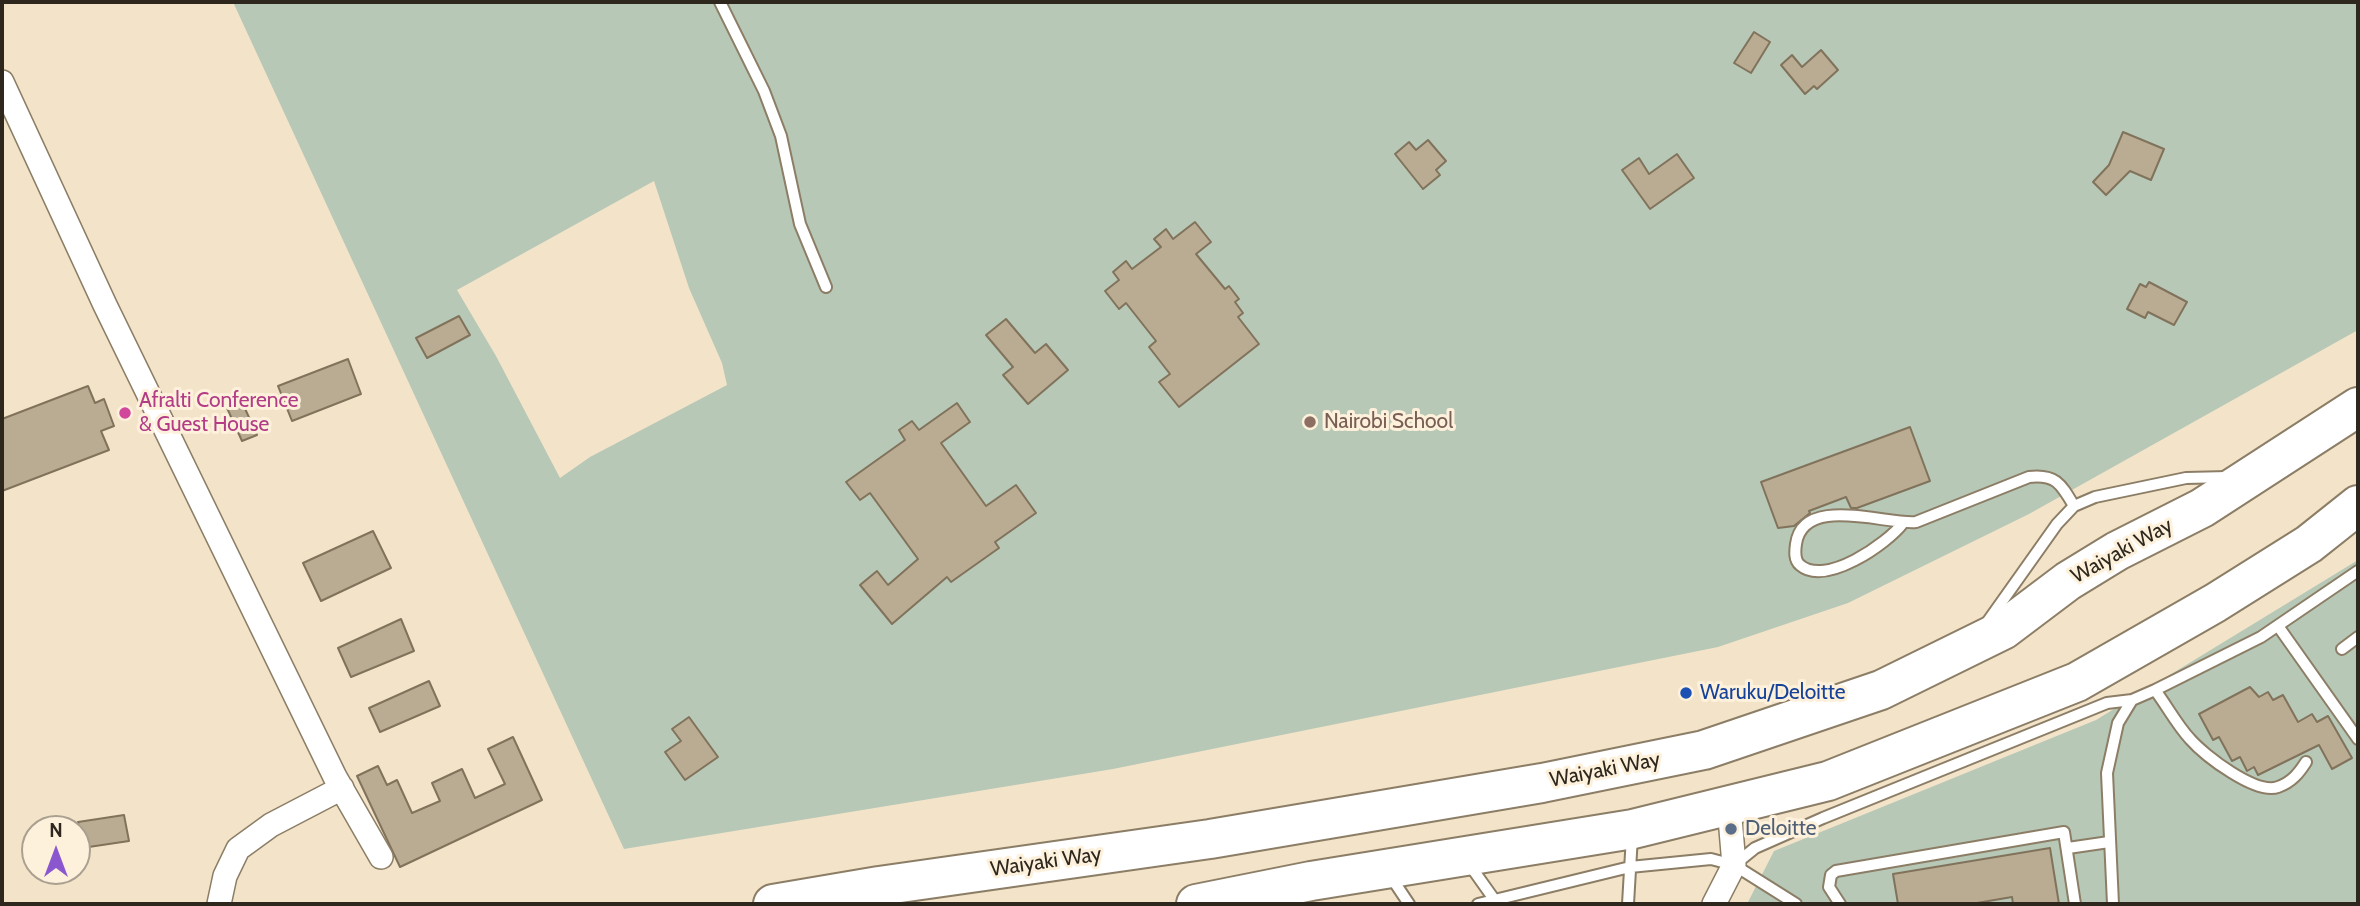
<!DOCTYPE html>
<style>
body{margin:0}
#map{position:relative;width:2360px;height:906px;overflow:hidden;background:#f3e4c9;font-family:Cabin,sans-serif}
canvas{display:block}
.frame{position:absolute;inset:0;border:4px solid #2d271d;pointer-events:none}
.north{position:absolute;left:21px;top:815px;width:70px;height:70px;box-sizing:border-box;background:#fef1dc;border:2px solid #aaa090;border-radius:50%;rotate:0deg;font-size:19px;font-weight:700;line-height:28px;text-align:center;color:#2d271d}
.north::after{content:'';display:block;margin:auto;width:24px;height:32px;background:#8b57cf;clip-path:polygon(50% 0,100% 100%,50% 72%,0 100%)}
</style>
<div id="map">
<canvas width="2360" height="906"></canvas>
<div class="frame"></div>
<div class="north">N</div>
</div>
<script>
const context = document.querySelector('canvas').getContext('2d');
context.lineJoin = 'round';
function paint(path, color) { context.fillStyle = color; context.fill(path, 'evenodd'); }
function trace(path, color, width, dash) { context.strokeStyle = color; context.lineWidth = width; context.lineCap = dash ? 'butt' : 'round'; context.setLineDash(dash || []); context.stroke(path); }
function label(font, color, halo, rows, align = 'center') {
  context.font = font + ' Cabin,sans-serif'; context.lineWidth = 6; context.setLineDash([]); context.textBaseline = 'middle'; context.strokeStyle = halo; context.fillStyle = color; for (const [text, x, y, turn = 0] of rows) {
    context.save(); context.translate(x, y); context.rotate((+turn || 0) * Math.PI / 180); context.textAlign = isNaN(turn) ? turn : align; if (halo) context.strokeText(text, 0, 0); context.fillText(text, 0, 0); context.restore();
  }
}
const green = new Path2D(`
 M233 2H2358V330L2029 514 1848 603 1718 647 1113 769 624 849ZM654 181 689 288 722 363 727 385 590 457 560 478 496 356 457 290Z
 M2358 560V904H1747L1774 851 2096 720Z`);
const building = new Path2D(`
 M1754 32 1770 42 1751 73 1734 63Z
 M1821 50 1838 70 1817 89 1814 86 1805 94 1781 65 1792 55 1802 67Z
 M2123 132 2164 149 2151 180 2130 171 2106 195 2093 182 2109 165Z
 M1428 140 1446 161 1436 170 1440 175 1423 189 1395 154 1409 142 1416 150Z
 M1677 154 1694 178 1650 209 1622 170 1639 158 1649 174Z
 M1195 222 1211 242 1196 254 1225 289 1229 286 1239 299 1235 302 1243 313 1238 317 1259 344 1179 407 1159 382 1170 374 1149 347 1156 341 1126 303 1119 309 1105 291 1119 280 1113 272 1126 261 1132 269 1161 247 1154 239 1166 229 1173 239Z
 M2149 282 2187 302 2174 325 2148 312 2145 318 2127 309 2140 284 2146 287Z
 M459 316 470 335 427 358 416 338Z
 M1006 319 1035 353 1046 344 1068 370 1028 404 1003 375 1013 367 986 335Z
 M348 359 361 394 292 421 278 386Z
 M88 386 95 403 104 399 114 426 101 431 109 450 2 491V419Z
 M242 402 257 435 242 441 227 408Z
 M957 403 970 422 941 443 986 506 1016 485 1036 513 995 542 999 548 951 582 947 577 892 624 860 585 877 571 888 585 918 559 870 493 860 500 846 482 905 440 899 430 912 421 919 430Z
 M1910 427 1930 481 1857 508H1851L1846 497 1809 511 1810 513 1794 526 1778 528 1761 482Z
 M373 531 391 568 321 601 303 563Z
 M401 619 414 651 351 677 338 648Z
 M429 681 440 706 380 732 369 708Z
 M2250 687 2259 697 2268 692 2273 700 2283 695 2298 722 2312 714 2317 722 2328 716 2352 758 2332 769 2319 745 2258 775 2254 767 2247 771 2240 757 2232 761 2219 737 2213 740 2199 714Z
 M689 717 718 757 685 780 665 752 681 741 672 729Z
 M513 737 542 800 400 867 357 776 378 766 387 785 397 780 412 813 440 801 432 783 462 769 475 798 505 784 488 749Z
 M124 815 129 841 82 848 78 822Z
 M2050 848 2059 904H2013L2012 897 1971 904H1898L1893 874Z`);
const lane = new Path2D(`
 M720 2 764 91 781 136 800 224 826 287
 M1903 523C1887 544 1825 587 1800 565 1794 560 1795 551 1796 544 1803 494 1886 525 1916 522L2029 477C2056 474 2061 484 2074 506
 M1986 624 2057 524 2074 506 2095 497 2186 478 2228 477
 M2278 626 2358 739
 M2342 649 2358 637
 M2155 690C2167 706 2177 725 2190 739 2205 756 2256 795 2278 787 2292 782 2299 773 2306 762
 M2068 848 2109 842
 M1469 864 1496 902
 M1734 865 1755 848 1823 818 2107 703 2132 700
 M1391 877 1409 904
 M1478 904 1630 867 1711 859 1734 865 1796 904
 M1628 904 1632 836
 M1840 904 1829 887 1831 875 1836 871 2064 832 2075 904
 M2113 904 2107 773 2118 723 2132 700 2155 690 2261 637 2358 571`);
const street = new Path2D(`
 M2 82 105 305 335 777 381 857
 M219 904 225 876 238 849 271 825 342 788
 M1714 904 1734 865 1729 806`);
const highway = new Path2D(`
 M773 904 879 886 1210 839 1542 783 1704 750 1881 690 2003 630 2068 581 2117 551 2202 508 2358 407
 M1196 904 1311 881 1633 829 1828 781 2077 682 2215 603 2309 544 2358 505`);
const markers = [
 [125,413,7,"#d1479c"],
 [1310,422,7,"#8d6e63"],
 [1686,693,7,"#1a4fb4"],
 [1731,829,7,"#5c6f8a"]
];
const hotelNames = [
 ["Afralti Conference",139,401],
 ["& Guest House",139,425]
];
const educationNames = [
 ["Nairobi School",1324,422]
];
const streetNames = [
 ["Waiyaki Way",2122,551,-29],
 ["Waiyaki Way",1605,770,-11],
 ["Waiyaki Way",1046,862,-8]
];
const transitNames = [
 ["Waruku/Deloitte",1700,693]
];
const serviceNames = [
 ["Deloitte",1745,829]
];
paint(green, '#b7c8b7');
paint(building, '#baac92');
trace(building, '#81735b', 2);
trace(lane, '#8c7e66', 14);
trace(street, '#8c7e66', 26);
trace(highway, '#8c7e66', 42);
trace(lane, '#fff', 10);
trace(street, '#fff', 23);
trace(highway, '#fff', 38);
for (const [x, y, r, color] of markers) { const dot = new Path2D(); dot.arc(x, y, r, 0, 2 * Math.PI); context.fillStyle = color; context.fill(dot); trace(dot, '#fef1dc', 2.5); }
label('21px', '#b23c85', '#fef1dc', hotelNames, 'left');
label('21px', '#785e54', '#fef1dc', educationNames, 'left');
label('21px', '#2d271d', '#fef1dc', streetNames);
label('21px', '#164399', '#fef1dc', transitNames, 'left');
label('21px', '#4e5e75', '#fef1dc', serviceNames, 'left');
</script>
